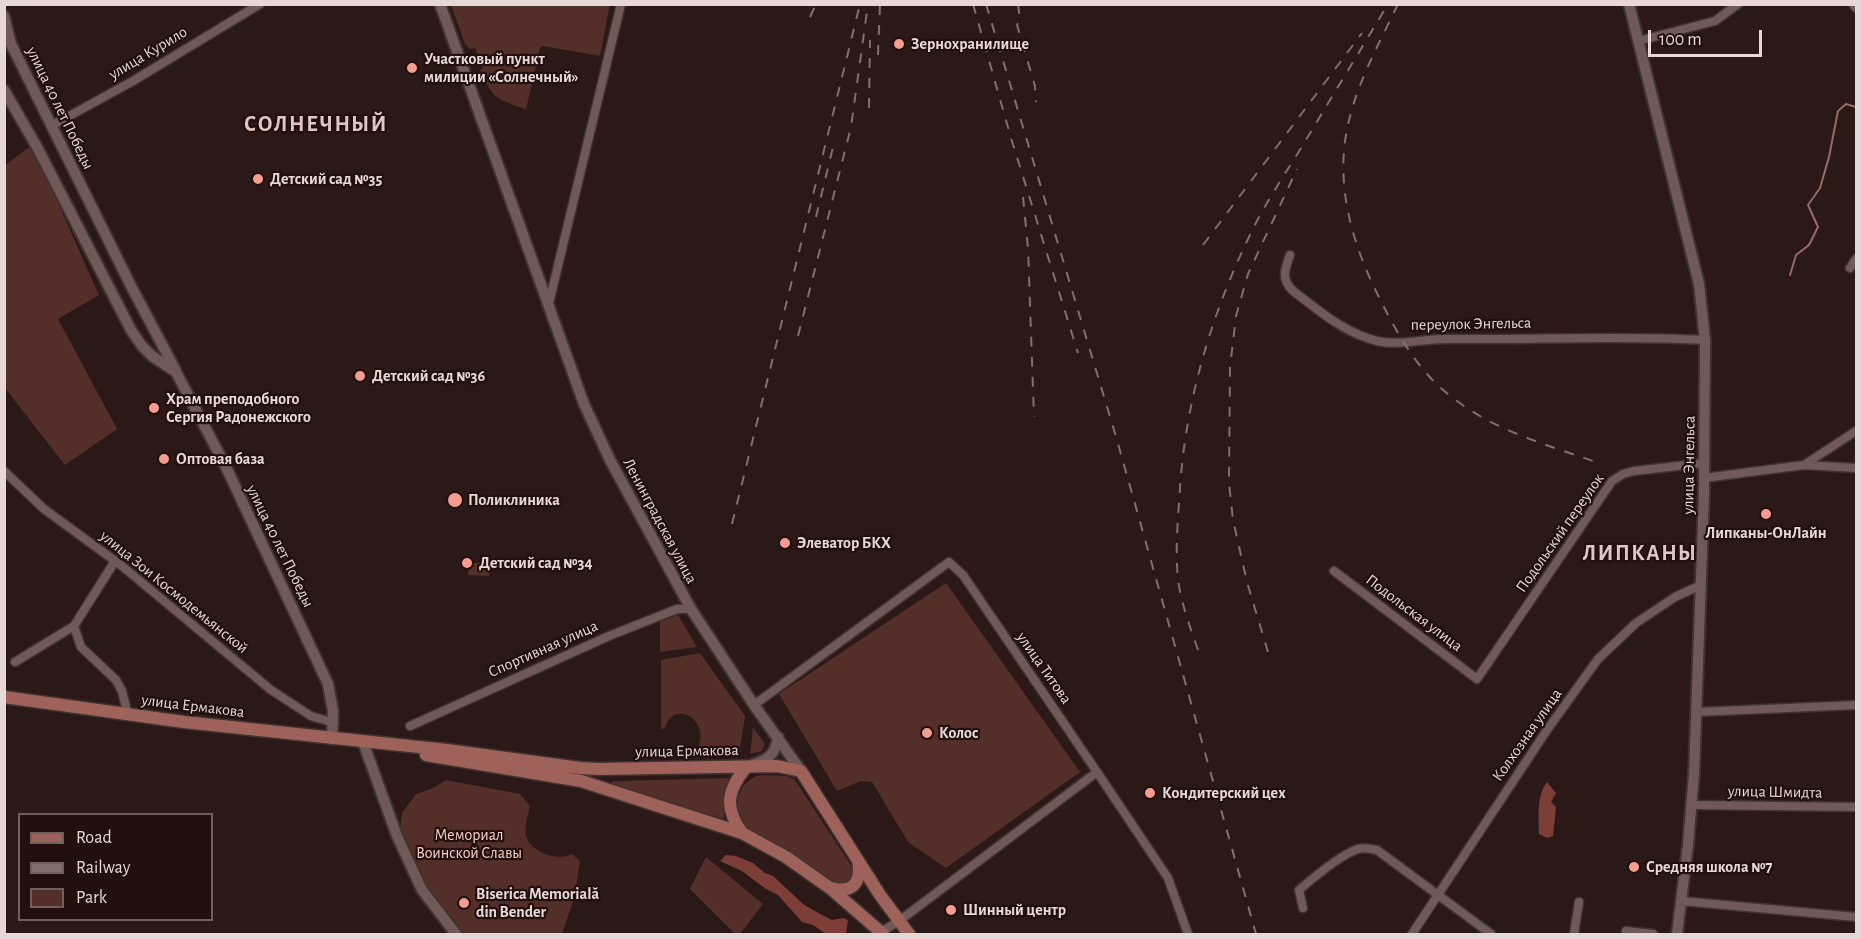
<!DOCTYPE html>
<meta charset="utf-8">
<style>
body{margin:0}
#map{position:relative;width:1861px;height:939px;overflow:hidden;background:#2b1917;font-family:"Alegreya Sans",sans-serif}
canvas{display:block}
.frame{position:absolute;inset:0;border:6px solid #e5d8d6;pointer-events:none}
.legend{position:absolute;left:18px;top:813px;width:195px;height:108px;box-sizing:border-box;background:#21100e;border:2px solid #6f605e;margin:0;padding:8px 10px;list-style:none;font-size:18px;color:#e5d8d6}
.legend li{display:flex;align-items:center;gap:12px;height:30px}
.legend b{width:30px;border:2px solid #6f605e}
.scale{position:absolute;left:1648px;top:30px;width:114px;height:27px;box-sizing:border-box;border:3px solid #e5d8d6;border-top:0;padding-left:8px;font-size:18px;line-height:21px;white-space:nowrap;color:#e5d8d6;-webkit-text-stroke:4px #21100e;paint-order:stroke}
</style>
<div id="map">
<canvas width="1861" height="939"></canvas>
<div class="frame"></div>
<ul class="legend">
<li><b style="height:8px;background:#9f625b"></b>Road</li>
<li><b style="height:8px;background:#7f706e"></b>Railway</li>
<li><b style="height:16px;background:#542e29"></b>Park</li>
</ul>
<div class="scale">100 m</div>
</div>
<script>
const context = document.querySelector('canvas').getContext('2d');
context.lineJoin = 'round';
function paint(path, color) { context.fillStyle = color; context.fill(path, 'evenodd'); }
function trace(path, color, width, dash) { context.strokeStyle = color; context.lineWidth = width; context.lineCap = dash ? 'butt' : 'round'; context.setLineDash(dash || []); context.stroke(path); }
function label(font, color, halo, rows, align = 'center') {
  context.font = font + ' "Alegreya Sans",sans-serif'; context.lineWidth = 4.5; context.setLineDash([]); context.textBaseline = 'middle'; context.strokeStyle = halo; context.fillStyle = color; for (const [text, x, y, turn = 0] of rows) {
    context.save(); context.translate(x, y); context.rotate((+turn || 0) * Math.PI / 180); context.textAlign = isNaN(turn) ? turn : align; if (halo) context.strokeText(text, 0, 0); context.fillText(text, 0, 0); context.restore();
  }
}
const green = new Path2D(`
 M610 4 600 56 543 46 540 48 526 109C496 99 493 99 480 70L483 68 475 48 470 49 465 44 451 5Z
 M32 145 99 295 58 319 117 429 65 465 5 388V165Z
 M469 563H489V576L468 575Z
 M946 583 1080 772 946 868 908 842 872 782 861 781 837 791 779 694Z
 M678 615 697 647 660 652V621Z
 M700 653 745 716 739 754 693 756C718 724 674 696 665 728L661 729V660Z
 M753 727 765 744 762 751 750 754Z
 M760 775 787 776 795 780 852 867V877L846 882 837 885C806 861 776 842 741 826 733 806 737 781 760 775Z
 M732 778 725 800 724 819 611 785 613 781H617Z
 M446 780 520 794 530 806C528 815 524 827 526 836 531 852 558 862 572 854L580 861 574 899 562 934H465L426 891 400 829 402 813 416 794 433 788Z
 M706 857 763 904 740 934H735L690 889Z`);
const forest = new Path2D(`
 M1547 782 1556 793 1551 802 1556 807 1553 836 1547 838 1539 834C1539 816 1536 797 1547 782Z
 M726 855 736 856 753 863 765 873 773 876 803 904 820 914 832 920 843 918 848 920 846 934H826L813 925 802 922 778 895 766 889 742 871 720 861Z`);
const stream = new Path2D(`
 M1790 275 1796 255 1809 245 1818 227 1808 205 1820 188 1829 157 1838 111 1846 104 1856 107`);
const minor = new Path2D(`
 M1853 4 1856 8
 M1638 41 1715 21 1738 4
 M51 126 133 81 260 4
 M1290 255C1285 269 1281 279 1292 290 1318 310 1344 333 1377 341 1398 346 1423 339 1445 339 1532 340 1618 335 1705 340
 M1850 268 1856 259
 M549 303 621 4
 M1804 465 1856 431
 M4 471 44 509 122 566 271 690 311 716 334 723
 M1704 478 1804 465 1856 468
 M1334 571 1477 679 1612 481 1623 474 1634 471 1704 463
 M74 626 81 647 116 680 122 691 128 715
 M15 662 74 626 115 561
 M754 705 949 562 963 575 1097 772 899 921 881 932
 M1697 712 1856 705
 M410 726 609 636 677 609H691
 M1097 772 1168 878 1188 934
 M1693 805 1856 807
 M1681 901 1856 917
 M1303 908 1299 890C1313 878 1341 854 1358 849 1365 847 1371 849 1377 850L1491 934
 M1626 931 1653 934
 M1412 934 1547 730 1598 659 1636 623 1675 597 1701 585
 M1574 934 1579 902`);
const tertiary = new Path2D(`
 M440 4 584 404 610 460 691 609 754 705 801 771
 M1629 4 1699 284 1705 340 1704 494 1694 774 1688 845 1677 934
 M4 16 11 44 131 286 176 371
 M4 90 37 147 131 330 142 346 152 356 176 372 226 467 328 684 333 711 332 739
 M363 742 397 836 422 890 456 934
 M752 765C769 759 775 755 778 737`);
const primary = new Path2D(`
 M4 697 184 722 447 750 580 768 598 769 777 766 801 771 880 895 909 934
 M426 755 581 781 742 833 786 857 830 888 883 934
 M742 833C724 807 727 791 746 767
 M831 888C854 894 862 881 858 860`);
const rail = new Path2D(`
 M973 4 1011 138 1078 353
 M986 4 1117 440 1256 934
 M1018 4 1020 20 1017 25 1035 86 1036 102
 M1398 4C1381 40 1361 75 1351 113 1331 181 1353 249 1385 309 1403 344 1424 378 1457 401 1497 431 1547 445 1593 461
 M810 17 816 4
 M878 55 880 4
 M869 108 870 40
 M1023 197 1028 248 1034 417
 M816 217 833 147
 M1203 245 1362 33
 M798 336 851 127 868 4
 M732 524 860 4
 M1198 650C1190 627 1181 603 1178 579 1175 550 1178 518 1180 488 1186 395 1215 302 1258 219 1272 193 1288 169 1303 145 1331 98 1360 51 1388 4
 M1268 652 1247 582 1233 520 1229 483 1230 367 1236 316 1248 274 1297 169`);
const markers = [
 [899,44,6,"#f59c91"],
 [412,68,6,"#f59c91"],
 [258,179,6,"#f59c91"],
 [360,376,6,"#f59c91"],
 [154,408,6,"#f59c91"],
 [164,459,6,"#f59c91"],
 [455,500,8,"#f59c91"],
 [1766,514,6,"#f59c91"],
 [785,543,6,"#f59c91"],
 [467,563,6,"#f59c91"],
 [927,733,6,"#f59c91"],
 [1150,793,6,"#f59c91"],
 [1634,867,6,"#f59c91"],
 [464,903,6,"#f59c91"],
 [951,910,6,"#f59c91"]
];
const poiNames = [
 ["Зернохранилище",911,44],
 ["Участковый пункт",424,59],
 ["милиции «Солнечный»",424,77],
 ["Детский сад №35",270,179],
 ["Детский сад №36",372,376],
 ["Храм преподобного",166,399],
 ["Сергия Радонежского",166,417],
 ["Оптовая база",176,459],
 ["Поликлиника",468,500],
 ["Липканы-ОнЛайн",1766,533,"center"],
 ["Элеватор БКХ",797,543],
 ["Детский сад №34",479,563],
 ["Колос",939,733],
 ["Кондитерский цех",1162,793],
 ["Средняя школа №7",1646,867],
 ["Biserica Memorială",476,894],
 ["din Bender",476,912],
 ["Шинный центр",963,910]
];
const streetNames = [
 ["улица Курило",148,53,-31],
 ["улица 40 лет Победы",60,108,64],
 ["переулок Энгельса",1471,324,-1],
 ["улица Энгельса",1689,465,-89],
 ["Ленинградская улица",660,521,62],
 ["Подольский переулок",1560,533,-55],
 ["улица 40 лет Победы",280,546,64],
 ["улица Зои Космодемьянской",174,592,39],
 ["Подольская улица",1414,613,37],
 ["Спортивная улица",543,649,-24],
 ["улица Титова",1044,668,55],
 ["улица Ермакова",193,706,7],
 ["Колхозная улица",1527,735,-55],
 ["улица Ермакова",687,751,-1],
 ["улица Шмидта",1775,792,1]
];
const parkNames = [
 ["Мемориал",469,835],
 ["Воинской Славы",469,853]
];
const districtNames = [
 ["СОЛНЕЧНЫЙ",316,124],
 ["ЛИПКАНЫ",1640,553]
];
paint(green, '#542e29');
paint(forest, '#7c3e37');
trace(stream, '#996a65', 2);
trace(minor, '#413331', 11);
trace(tertiary, '#413331', 14);
trace(primary, '#413331', 15);
trace(minor, '#705a57', 8);
trace(tertiary, '#705a57', 10);
trace(primary, '#9f625b', 12);
trace(rail, '#7f706e', 2, [10, 10]);
for (const [x, y, r, color] of markers) { const dot = new Path2D(); dot.arc(x, y, r, 0, 2 * Math.PI); context.fillStyle = color; context.fill(dot); trace(dot, '#21100e', 2); }
label('bold 16px', '#e5d8d6', '#21100e', poiNames, 'left');
label('16px', '#e5d8d6', '#21100e', streetNames);
label('16px', '#f6cdc7', '#21100e', parkNames);
context.letterSpacing = '1.5px';
label('bold 22px', '#e0c7c3', '#21100e', districtNames);
context.letterSpacing = '0px';
</script>
